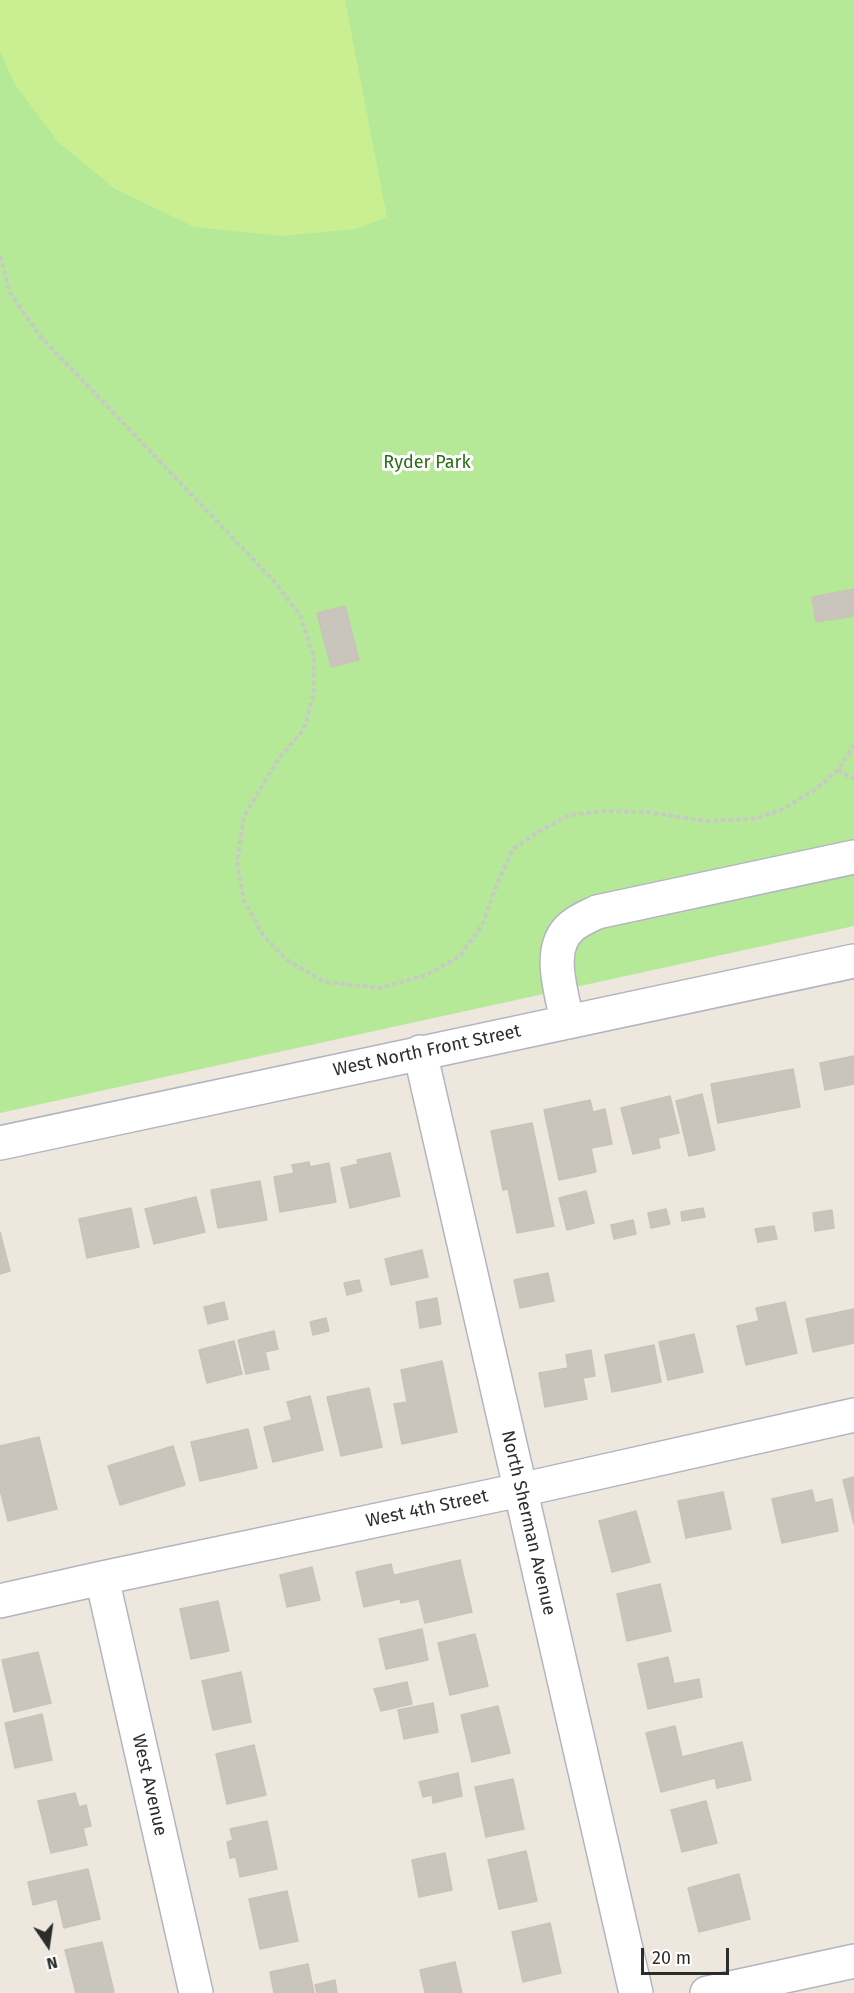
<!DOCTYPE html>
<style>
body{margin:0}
#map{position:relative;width:854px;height:1993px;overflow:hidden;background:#eee7dd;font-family:"Fira Sans",sans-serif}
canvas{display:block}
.north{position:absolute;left:18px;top:1915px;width:60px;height:60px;-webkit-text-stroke:4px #fff;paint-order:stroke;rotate:167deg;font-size:16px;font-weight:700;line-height:24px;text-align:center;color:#2c2c2c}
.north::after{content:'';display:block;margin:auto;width:21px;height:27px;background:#2c2c2c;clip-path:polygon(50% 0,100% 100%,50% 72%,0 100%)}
.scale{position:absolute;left:641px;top:1948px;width:88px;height:27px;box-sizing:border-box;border:3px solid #2c2c2c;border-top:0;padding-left:8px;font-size:18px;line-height:21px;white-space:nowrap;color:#2c2c2c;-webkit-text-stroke:4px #fff;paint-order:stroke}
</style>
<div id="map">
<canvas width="854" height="1993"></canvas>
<div class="north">N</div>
<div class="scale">20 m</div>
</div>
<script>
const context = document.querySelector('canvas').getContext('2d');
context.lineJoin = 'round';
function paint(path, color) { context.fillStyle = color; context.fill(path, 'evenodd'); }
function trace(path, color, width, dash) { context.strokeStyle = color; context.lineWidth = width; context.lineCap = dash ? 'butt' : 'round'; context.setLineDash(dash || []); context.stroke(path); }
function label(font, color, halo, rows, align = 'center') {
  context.font = font + ' "Fira Sans",sans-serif'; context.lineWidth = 6; context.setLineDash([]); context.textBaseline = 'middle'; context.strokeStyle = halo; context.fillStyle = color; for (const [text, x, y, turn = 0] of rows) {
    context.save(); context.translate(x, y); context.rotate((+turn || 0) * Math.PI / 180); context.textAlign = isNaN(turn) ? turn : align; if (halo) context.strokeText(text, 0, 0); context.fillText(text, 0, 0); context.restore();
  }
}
const green = new Path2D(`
 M0 0H854V926L0 1113Z`);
const pitch = new Path2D(`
 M0 0H345L387 217 356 229 281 236 194 227 115 189 58 142 14 83 0 51Z`);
const building = new Path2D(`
 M854 589V616L816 622 812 597Z
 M345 606 359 660 331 667 317 613Z
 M854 1056V1084L825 1090 820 1063Z
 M793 1069 800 1107 718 1123 711 1084Z
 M702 1094 715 1150 689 1156 676 1101Z
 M670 1096 679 1133 658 1138 660 1148 633 1154 621 1108Z
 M590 1100 593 1112 605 1109 612 1144 591 1148 596 1172 559 1180 544 1110Z
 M532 1123 554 1226 517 1233 508 1189 503 1190 491 1131Z
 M390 1153 400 1196 350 1208 341 1168 358 1164 357 1160Z
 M309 1162 310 1167 329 1163 336 1202 280 1212 274 1177 294 1173 292 1165Z
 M260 1181 267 1220 218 1228 211 1190Z
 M586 1191 594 1223 567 1230 559 1198Z
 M196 1197 205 1232 154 1244 145 1209Z
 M131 1208 139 1247 87 1258 79 1219Z
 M703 1208 705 1217 682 1221 681 1212Z
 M666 1209 670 1224 651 1228 648 1213Z
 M832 1210 834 1228 815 1231 813 1213Z
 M633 1220 636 1234 614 1239 611 1225Z
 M774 1226 777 1239 758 1242 755 1229Z
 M0 1232 10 1271 0 1274Z
 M422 1250 428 1277 391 1285 385 1259Z
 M548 1273 554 1301 520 1308 514 1280Z
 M359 1280 362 1291 347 1295 344 1283Z
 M437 1298 441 1324 420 1328 416 1302Z
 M224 1302 228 1319 208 1324 204 1307Z
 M785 1302 797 1353 746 1365 737 1326 759 1321 756 1308Z
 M854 1309V1343L813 1352 806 1319Z
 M326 1318 329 1331 313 1335 310 1322Z
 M274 1331 278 1349 265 1352 269 1369 246 1374 238 1340Z
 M694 1334 703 1372 668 1380 659 1342Z
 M234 1341 242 1374 207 1383 199 1350Z
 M654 1345 661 1382 612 1392 605 1355Z
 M591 1350 595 1376 583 1378 587 1399 545 1407 539 1373 568 1368 566 1355Z
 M442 1361 457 1432 402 1444 394 1404 407 1402 401 1370Z
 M369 1388 382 1447 341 1456 327 1397Z
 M310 1396 323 1450 273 1462 264 1427 292 1420 287 1402Z
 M248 1429 257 1468 200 1481 191 1442Z
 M39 1437 57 1509 8 1521 0 1490V1446Z
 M173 1446 185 1485 120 1505 108 1466Z
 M854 1477V1524L843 1480Z
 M812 1490 815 1503 832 1499 838 1531 782 1543 772 1499Z
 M723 1492 731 1529 686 1538 678 1501Z
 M636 1511 650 1562 612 1572 599 1521Z
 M460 1560 472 1612 425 1623 419 1599 401 1603 395 1575Z
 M391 1564 399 1599 364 1607 356 1572Z
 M312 1567 320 1600 287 1607 280 1575Z
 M660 1584 671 1631 627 1641 617 1594Z
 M218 1601 229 1651 191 1659 180 1609Z
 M422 1629 428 1660 386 1669 379 1639Z
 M475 1634 488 1686 450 1695 438 1643Z
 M38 1652 51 1703 14 1712 2 1660Z
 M668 1657 674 1684 699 1679 702 1697 648 1709 638 1664Z
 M241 1672 251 1722 213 1730 202 1681Z
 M407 1682 412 1704 381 1711 374 1689Z
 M433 1703 438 1732 404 1739 398 1710Z
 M498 1706 510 1753 472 1762 461 1715Z
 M42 1714 52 1760 15 1768 5 1723Z
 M675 1726 682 1757 742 1742 751 1780 717 1788 715 1778 661 1792 646 1733Z
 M254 1745 266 1795 227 1804 216 1754Z
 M458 1773 462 1796 433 1803 432 1795 423 1797 419 1782Z
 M513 1779 524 1829 486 1837 475 1787Z
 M75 1793 79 1807 86 1805 91 1826 83 1828 87 1845 51 1853 38 1801Z
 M706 1801 717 1843 682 1852 671 1810Z
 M267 1821 277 1869 240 1877 236 1857 230 1858 227 1842 233 1840 230 1829Z
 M526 1851 537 1901 499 1909 488 1860Z
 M445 1853 452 1890 419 1897 412 1860Z
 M88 1869 100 1919 64 1928 57 1899 33 1905 28 1882Z
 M739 1874 750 1919 699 1932 688 1888Z
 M287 1891 298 1941 260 1949 249 1899Z
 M550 1923 561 1973 523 1982 512 1932Z
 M102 1942 114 1992 76 1993 65 1950Z
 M455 1962 462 1993H425L420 1970Z
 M308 1964 314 1993H274L270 1972Z
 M335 1980 337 1993H317L315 1985Z`);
const path = new Path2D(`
 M0 256 10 293 41 337 273 580 300 615 314 658V693L304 729 279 758 244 816 237 862 244 900 263 935 287 960 325 982 380 988 427 975 460 956 482 925 499 879 513 849 538 832 570 815 602 811 648 812 706 821 753 819 781 810 813 791 838 770 854 745
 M838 770 854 779`);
const minor = new Path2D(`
 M567 1021C562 992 545 948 572 926 579 920 589 916 597 912L854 857
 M420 1052 636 1993
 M0 1143 854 961
 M102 1578 196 1993
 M0 1601 102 1578 520 1490 854 1415
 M707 1993 854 1961`);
const parkNames = [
 ["Ryder Park",427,463]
];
const streetNames = [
 ["West North Front Street",427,1051,-12],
 ["West 4th Street",427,1509,-12],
 ["North Sherman Avenue",528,1523,77],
 ["West Avenue",149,1785,77]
];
paint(green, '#b5e897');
paint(pitch, '#caef92');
paint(building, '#c9c5bc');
trace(building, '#cac3b7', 1.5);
trace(minor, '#b2b5c0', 36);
trace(path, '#c8c8c8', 4, [4.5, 3]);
trace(minor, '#fff', 33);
label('18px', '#2b6e16', '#fff', parkNames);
label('18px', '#2c2c2c', '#fff', streetNames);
</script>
